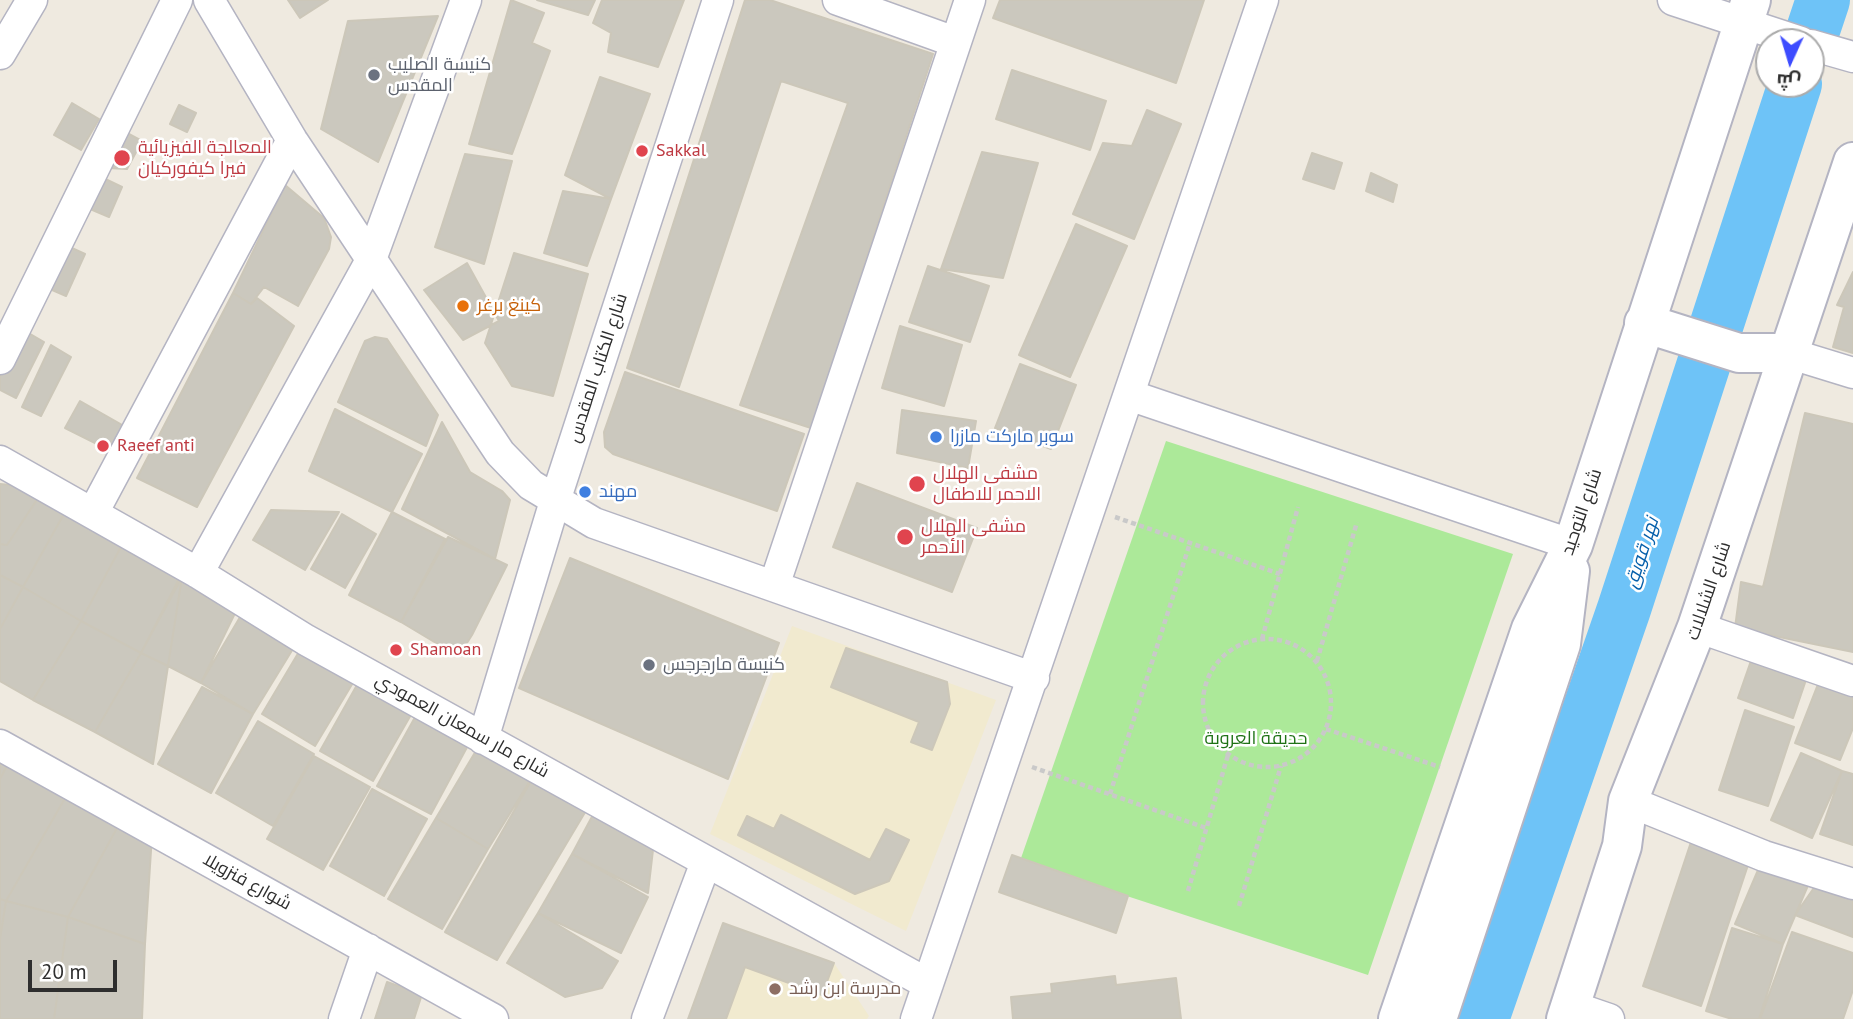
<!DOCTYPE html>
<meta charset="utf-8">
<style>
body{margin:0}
#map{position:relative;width:1853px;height:1019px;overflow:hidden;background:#efeae0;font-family:"PT Sans",Cairo,sans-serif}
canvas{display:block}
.north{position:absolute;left:1755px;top:28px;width:70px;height:70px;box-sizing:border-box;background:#fff;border:2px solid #ababab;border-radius:50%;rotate:184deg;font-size:19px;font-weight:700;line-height:28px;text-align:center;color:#2e2e2e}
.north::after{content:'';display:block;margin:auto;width:24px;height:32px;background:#3d4cff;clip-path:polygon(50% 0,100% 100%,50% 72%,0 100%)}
.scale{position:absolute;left:28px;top:960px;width:89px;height:32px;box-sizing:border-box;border:4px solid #2e2e2e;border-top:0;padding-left:9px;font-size:21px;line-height:24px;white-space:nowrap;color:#2e2e2e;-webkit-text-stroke:5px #fff;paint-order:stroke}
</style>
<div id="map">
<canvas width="1853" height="1019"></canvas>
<div class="north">ش</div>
<div class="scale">20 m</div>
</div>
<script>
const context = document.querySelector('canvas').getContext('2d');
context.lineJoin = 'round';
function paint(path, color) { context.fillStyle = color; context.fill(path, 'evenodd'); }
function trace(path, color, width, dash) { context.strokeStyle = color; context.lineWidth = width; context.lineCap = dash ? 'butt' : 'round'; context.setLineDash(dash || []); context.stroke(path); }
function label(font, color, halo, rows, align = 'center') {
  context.font = font + ' "PT Sans",Cairo,sans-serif'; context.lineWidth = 5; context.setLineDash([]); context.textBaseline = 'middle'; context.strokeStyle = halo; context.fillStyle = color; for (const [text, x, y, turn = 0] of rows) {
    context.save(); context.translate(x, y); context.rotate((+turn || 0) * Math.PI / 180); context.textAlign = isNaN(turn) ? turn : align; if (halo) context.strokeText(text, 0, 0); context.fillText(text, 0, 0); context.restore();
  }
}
const education = new Path2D(`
 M792 626 996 700 906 931 710 834Z
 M723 923 834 963 869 1016 867 1019H688Z`);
const green = new Path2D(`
 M1166 441 1513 554 1368 975 1020 861Z`);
const river = new Path2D(`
 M1809 42 1823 0
 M1482 1019 1624 609 1795 84`);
const building = new Path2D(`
 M288 0H328L300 18Z
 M511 0 544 13 532 43 550 51 512 154 469 144Z
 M537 0H595L588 15Z
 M602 0H684L658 67 608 52 611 33 593 23Z
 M745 0H770L933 54 811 428 740 405 848 103 781 81 679 387 627 368Z
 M1000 0H1204L1176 83 993 18Z
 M438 16 378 162 321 129 348 21Z
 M1012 70 1106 101 1090 150 996 119Z
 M600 77 650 94 611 199 565 175Z
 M72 103 99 119 81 150 54 135Z
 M179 105 196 113 187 132 170 124Z
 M1147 110 1181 124 1134 239 1073 214 1103 143 1132 146Z
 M127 133 142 141 127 169 108 168Z
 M982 152 1038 163 1003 278 941 269Z
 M1312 153 1342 163 1334 189 1303 179Z
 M465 154 512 161 484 264 435 247Z
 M1371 173 1397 185 1393 202 1366 191Z
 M97 175 122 187 109 217 83 206Z
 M285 185 324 218 331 237 329 249 298 306 264 287 251 304 233 293Z
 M563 191 611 199 587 266 544 253Z
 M1076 224 1127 246 1070 377 1019 355Z
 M63 244 85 254 66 296 43 286Z
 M514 253 588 274 553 396 512 386 485 343Z
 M467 263 499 321 463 340 424 290Z
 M928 266 989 286 970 342 909 322Z
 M1853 272V353L1833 347 1844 307 1837 305Z
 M233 293 251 304 257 298 294 326 197 507 137 478Z
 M900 326 962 345 944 406 882 388Z
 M20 328 44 342 16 398 0 390V370Z
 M375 337 387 339 438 415 426 446 338 402 365 341Z
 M51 345 71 357 41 416 22 407Z
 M1020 364 1076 385 1051 449 995 428Z
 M625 372 804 434 777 511 613 454 605 447 604 432Z
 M80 401 124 426 111 451 65 428Z
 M335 409 422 454 392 512 309 471Z
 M902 410 976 421 968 468 897 453Z
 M1805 413 1853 424V652L1735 628 1741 582 1763 587Z
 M442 422 470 472 502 491 510 500 495 559 402 509Z
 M857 483 977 528 952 592 833 547Z
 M0 484 21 486 40 495 7 545 0 544Z
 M40 495 65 512 23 587 0 575V544L7 545Z
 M271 510 339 512 305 570 253 540Z
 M65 512 123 543 81 621 23 587Z
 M392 512 445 539 401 622 349 595Z
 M342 514 376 534 345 588 311 569Z
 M448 537 507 565 472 635 465 646 454 648 441 646 401 622Z
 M123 543 182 577 141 653 81 621Z
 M570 558 779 643 728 779 519 688Z
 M0 575 23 587 0 629Z
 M181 575 182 577 168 666 141 653Z
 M182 577 239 605 201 683 168 666Z
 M23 587 81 621 33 700 0 681V629Z
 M246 607 299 639 253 714 201 683Z
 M81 621 141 653 95 732 33 700Z
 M306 640 360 671 315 746 262 714Z
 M846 648 947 682 950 704 932 750 911 742 919 722 831 687Z
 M141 653 168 666 153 764 95 732Z
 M1753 655 1808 674 1793 718 1738 698Z
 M362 676 416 706 373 781 320 751Z
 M1820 679 1853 692V728L1840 760 1795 743Z
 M202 687 253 714 211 793 158 764Z
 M419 710 472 738 431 814 377 786Z
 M1745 710 1794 727 1768 806 1719 790Z
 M258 721 314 754 273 826 216 793Z
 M483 739 536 771 488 849 436 818Z
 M1801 753 1842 771 1812 838 1771 820Z
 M0 754 10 760 0 779Z
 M314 756 370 787 323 870 267 839Z
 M10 760 68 793 6 901 0 899V779Z
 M1842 771 1853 774V845L1820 834Z
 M535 774 590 804 497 960 445 932Z
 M372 789 427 819 384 896 330 866Z
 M68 793 122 819 68 917 6 901Z
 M595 811 635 831 653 850 648 893 572 854Z
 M781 815 870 860 886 829 909 840 889 881 855 894 738 835 747 816 774 829Z
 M436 818 488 849 442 929 388 899Z
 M122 819 152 835 145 944 68 917Z
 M1693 836 1751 856 1701 1006 1643 986Z
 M572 854 648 897 621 953 538 913Z
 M1012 855 1128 896 1116 933 999 892Z
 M1764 856 1812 876 1783 944 1735 924Z
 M1818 882 1853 895V937L1795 915Z
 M0 899 6 901 0 939Z
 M6 901 68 917 54 1019H0V939Z
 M538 913 618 961 602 988 565 997 507 963Z
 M68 917 145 944 142 1019H54Z
 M723 923 834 963 822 995 745 967 726 1019H688Z
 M1732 928 1783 944 1759 1019H1732L1706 1011Z
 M1792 932 1853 953V990L1843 1019H1760Z
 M1115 976 1116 985 1176 978 1181 1019H1013L1011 997 1052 993 1051 984Z
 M387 982 422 994 414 1019H375Z`);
const path = new Path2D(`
 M1115 517 1280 574
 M1203 703a64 64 0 1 1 128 0a64 64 0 1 1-128 0Z
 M1262 639 1298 507
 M1317 661 1357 522
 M1326 729 1440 767
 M1032 767 1206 828
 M1110 794 1190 543
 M1188 891 1228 755
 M1239 906 1281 766`);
const minor = new Path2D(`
 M209 0 292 140 500 453 531 485 594 523 1034 678
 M838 0 955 42
 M1673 0 1801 42
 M1811 45 1853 57
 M0 54 32 0
 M1788 353 1853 373
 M0 359 177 0
 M1129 395 1573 545
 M0 461 198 573 306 640 928 984
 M93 513 292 140
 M198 573 370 262 466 0
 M774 586 970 0
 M1697 627 1853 681
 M483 739 555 501 718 0
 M0 745 493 1019
 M1628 801 1764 856 1853 884
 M1571 1006 1609 1019
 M344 1019 368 949
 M647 1019 706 862
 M916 1019 1263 0`);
const secondary = new Path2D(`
 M1644 323 1739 353H1788
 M1398 1019 1531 629 1573 545 1751 0
 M1437 1019 1561 644 1570 571
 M1566 1019 1622 846 1628 801 1697 627 1853 162`);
const markers = [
 [374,75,7,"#6b7280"],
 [642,151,7,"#e0444e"],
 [122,158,9,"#e0444e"],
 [463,306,7,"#e8710a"],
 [936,437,7,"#3f7fe0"],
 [103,446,7,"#e0444e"],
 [917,484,9,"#e0444e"],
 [585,492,7,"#3f7fe0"],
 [905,537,9,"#e0444e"],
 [396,650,7,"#e0444e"],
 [649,665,7,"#6b7280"],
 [775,989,7,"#8d6e63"]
];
const worshipNames = [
 ["كنيسة الصليب",388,65],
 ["المقدس",388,86],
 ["كنيسة مارجرجس",663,665]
];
const healthNames = [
 ["المعالجة الفيزيائية",138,148],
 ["فيرا كيفوركيان",138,169],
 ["Sakkal",656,151],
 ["Raeef anti",117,446],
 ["مشفى الهلال",933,474],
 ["الاحمر للاطفال",933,495],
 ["مشفى الهلال",921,527],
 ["الأحمر",921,548],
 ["Shamoan",410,650]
];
const foodNames = [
 ["كينغ برغر",477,306]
];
const streetNames = [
 ["شارع الكتاب المقدس",598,368,-72],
 ["شارع التوحيد",1582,512,-71],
 ["شارع الشلالات",1709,591,-71],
 ["شارع مار سمعان العمودي",462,726,29],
 ["شوارع فنزويلا",247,882,29]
];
const shopNames = [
 ["سوبر ماركت مازرا",950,437],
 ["مهند",599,492]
];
const parkNames = [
 ["حديقة العروبة",1256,739]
];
const educationNames = [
 ["مدرسة ابن رشد",789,989]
];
const waterNames = [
 ["نهر قويق",1642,553,-72]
];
paint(education, '#f1eacf');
paint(green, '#ace999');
trace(river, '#6ec3f7', 54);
paint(building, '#cbc8be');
trace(building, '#ccc7b9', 2);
trace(minor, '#b4b4c2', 33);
trace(secondary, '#b4b4c2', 42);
trace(path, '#c9c9c9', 4.5, [5, 3.5]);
trace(minor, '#fff', 30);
trace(secondary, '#fff', 38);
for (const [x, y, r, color] of markers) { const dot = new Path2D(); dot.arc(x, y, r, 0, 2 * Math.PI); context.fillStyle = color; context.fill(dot); trace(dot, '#fff', 2.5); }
label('18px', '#5b616d', '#fff', worshipNames, 'left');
label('18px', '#be3a42', '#fff', healthNames, 'left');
label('18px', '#c56008', '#fff', foodNames, 'left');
label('18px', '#2e2e2e', '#fff', streetNames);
label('18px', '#366cbe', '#fff', shopNames, 'left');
label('18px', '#1f7216', '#fff', parkNames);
label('18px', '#785e54', '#fff', educationNames, 'left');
label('italic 19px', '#055faa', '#fff', waterNames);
</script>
